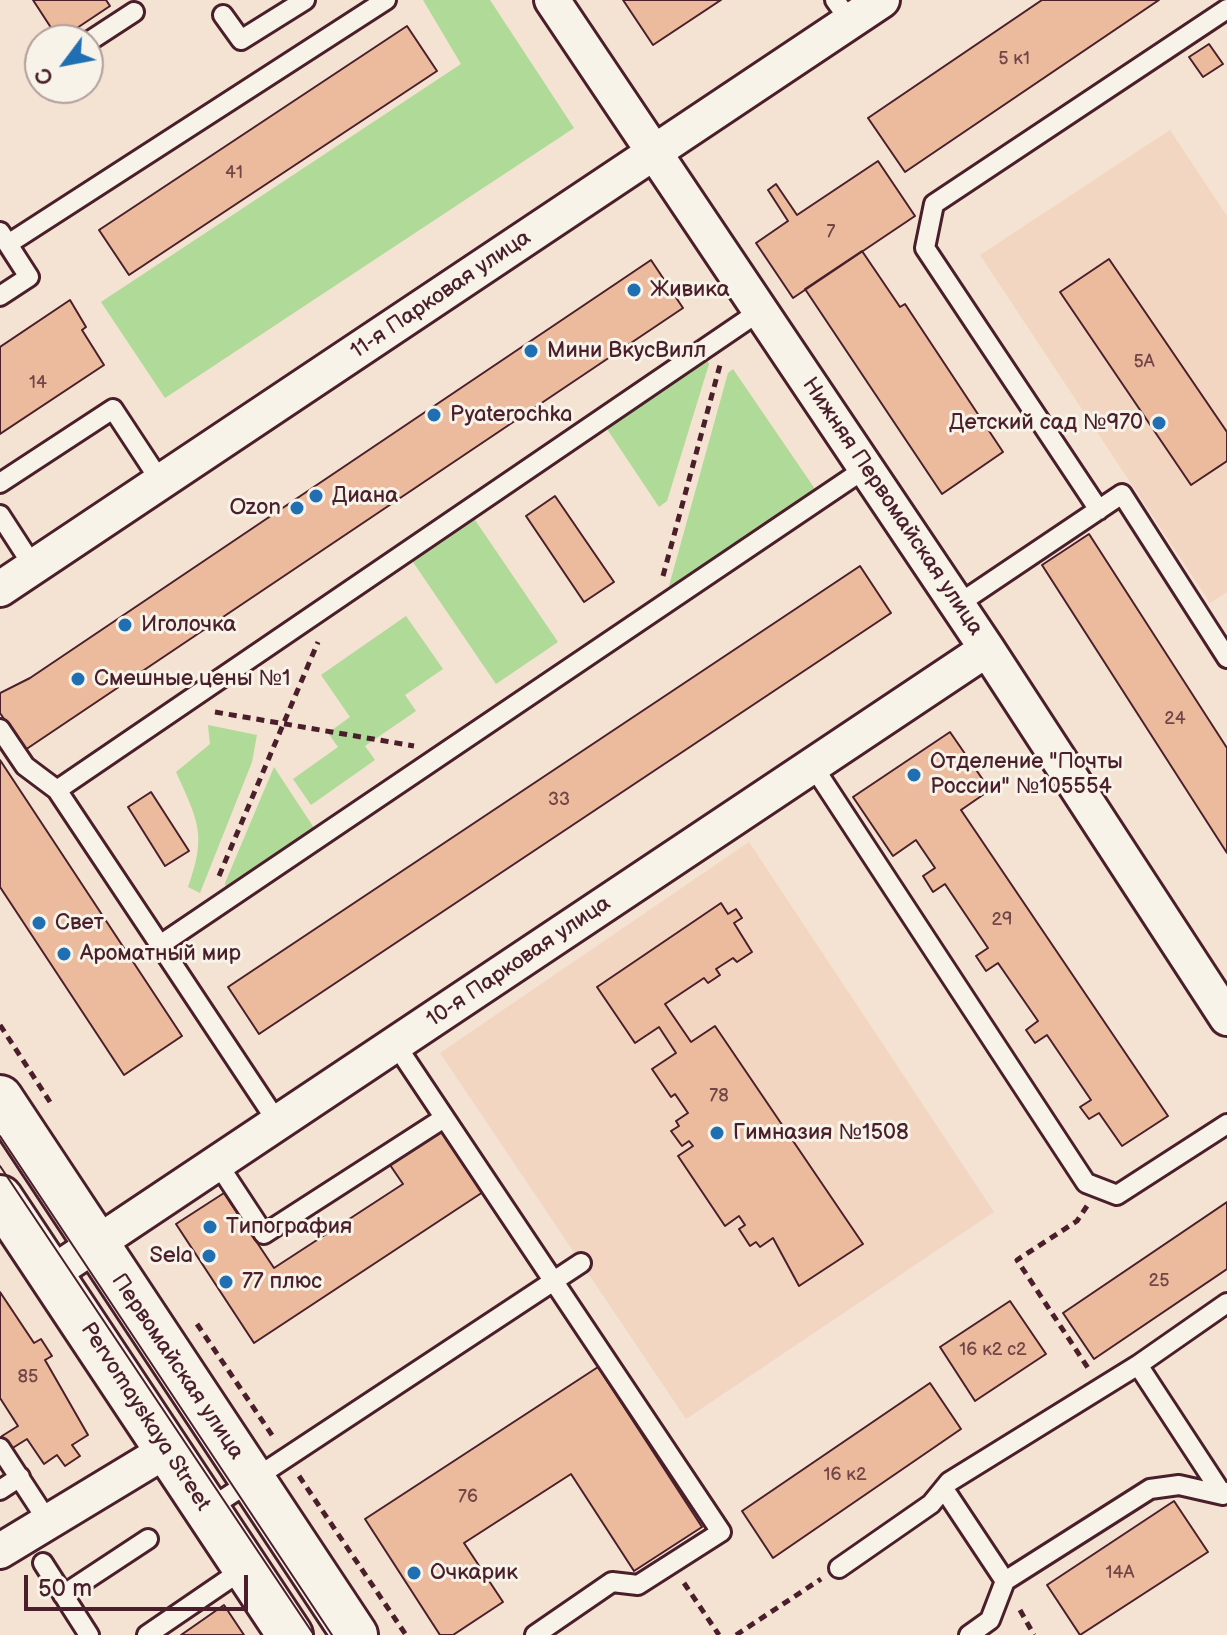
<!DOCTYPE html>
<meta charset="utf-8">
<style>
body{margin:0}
#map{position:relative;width:1227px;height:1635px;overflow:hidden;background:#f4e2d2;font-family:"Balsamiq Sans",sans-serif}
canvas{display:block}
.north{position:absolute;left:24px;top:24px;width:80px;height:80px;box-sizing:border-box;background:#f7f3e8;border:2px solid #b29e9c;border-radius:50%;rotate:238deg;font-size:22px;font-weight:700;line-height:32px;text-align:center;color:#4a1f2b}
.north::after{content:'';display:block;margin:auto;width:28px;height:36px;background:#1f6fb2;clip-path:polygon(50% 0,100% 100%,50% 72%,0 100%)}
.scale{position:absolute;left:24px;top:1575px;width:224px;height:36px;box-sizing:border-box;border:4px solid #4a1f2b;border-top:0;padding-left:10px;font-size:24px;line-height:28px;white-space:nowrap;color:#4a1f2b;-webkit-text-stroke:6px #f7f3e8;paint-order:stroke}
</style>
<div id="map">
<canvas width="1227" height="1635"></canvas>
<div class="north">С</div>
<div class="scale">50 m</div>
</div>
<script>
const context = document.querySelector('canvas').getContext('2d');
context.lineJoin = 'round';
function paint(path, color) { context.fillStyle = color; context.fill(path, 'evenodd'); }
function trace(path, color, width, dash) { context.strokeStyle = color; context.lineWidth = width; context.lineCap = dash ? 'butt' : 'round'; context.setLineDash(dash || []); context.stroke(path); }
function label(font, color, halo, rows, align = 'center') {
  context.font = font + ' "Balsamiq Sans",sans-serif'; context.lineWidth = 6; context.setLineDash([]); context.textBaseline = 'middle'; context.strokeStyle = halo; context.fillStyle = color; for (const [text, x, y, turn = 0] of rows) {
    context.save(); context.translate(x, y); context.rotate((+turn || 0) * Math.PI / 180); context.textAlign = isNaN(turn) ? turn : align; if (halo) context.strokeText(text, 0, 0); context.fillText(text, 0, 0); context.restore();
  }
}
const built = new Path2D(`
 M1170 130 1227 216V592L1210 603 980 255Z
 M749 842 994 1212 686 1419 440 1053Z`);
const green = new Path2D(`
 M423 0H490L574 128 165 398 101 302 461 64Z
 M706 358 709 364 667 501 659 507 607 429Z
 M733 369 817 492 677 588 669 586 728 373Z
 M475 520 558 642 496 684 413 562Z
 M406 616 443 669 405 695 416 711 365 746 375 760 311 805 293 779 338 747 328 733 350 717 321 675Z
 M208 725 257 735 252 762 200 893 188 887C207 834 198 821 176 772L210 744Z
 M274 767 316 831 226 892 225 883Z`);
const building = new Path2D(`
 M33 0H106L110 6 59 40Z
 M623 0H721L653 45Z
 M1042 0H1159L905 172 868 118Z
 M407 26 437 71 129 275 99 230Z
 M1209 44 1223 64 1203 77 1189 57Z
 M878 161 915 216 793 298 756 243 788 221 768 190 776 184 797 215Z
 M862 251 900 307 905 304 1003 452 942 494 805 289Z
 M1109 259 1227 432V461L1191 485 1060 292Z
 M651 260 683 308 25 750 0 713V693L30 678Z
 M70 300 86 327 82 330 104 365 0 434V347Z
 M555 496 614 582 584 602 526 516Z
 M1089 534 1227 748V853L1042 565Z
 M860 566 891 613 259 1034 228 987Z
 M950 732 990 790 961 810 1168 1116 1122 1146 1099 1113 1089 1119 1080 1107 1091 1100 1047 1035 1035 1043 1026 1030 1038 1021 998 963 986 971 976 956 988 948 945 884 933 892 923 876 935 868 916 840 893 856 853 797Z
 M0 760 182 1036 124 1075 0 887Z
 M151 792 189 851 165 866 128 807Z
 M721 903 728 914 736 909 742 918 734 923 752 952 737 962 733 958 716 969 720 975 708 983 704 978 665 1004 691 1042 715 1026 863 1244 799 1286 773 1238 760 1247 756 1242 750 1246 739 1229 745 1225 739 1216 725 1226 678 1156 693 1146 689 1141 682 1146 671 1131 679 1126 676 1121 688 1113 675 1094 671 1097 652 1069 676 1053 659 1027 635 1043 597 987Z
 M442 1130 483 1192 254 1343 176 1224 224 1193 274 1268 403 1184 390 1165Z
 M1227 1202V1269L1094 1359 1063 1313Z
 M0 1292 34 1343 41 1339 52 1356 45 1360 88 1435 72 1445 80 1456 65 1466 57 1455 44 1464 27 1439 11 1449 2 1436 18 1426 0 1398Z
 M1010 1301 1046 1354 975 1401 940 1347Z
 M598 1367 702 1527 634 1571 571 1474 464 1543 503 1602 453 1635H440L365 1519Z
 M930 1383 961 1429 773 1558 742 1511Z
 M1174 1501 1208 1552 1080 1635 1047 1585Z
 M224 1605 244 1635H181Z`);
const path = new Path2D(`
 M663 576 720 365
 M215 712 414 746
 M219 876 318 642
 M0 1025 50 1102
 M1087 1206 1077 1221 1017 1260 1090 1371
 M197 1324 274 1438
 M299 1476 406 1635
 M684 1583 719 1635
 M1020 1610 1034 1635
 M736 1635 821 1579`);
const service = new Path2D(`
 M835 0 850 21
 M223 15 241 40 305 0
 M88 42 134 12
 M0 232 29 277 0 296
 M8 244 386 0
 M0 483 113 409 161 482
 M1099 510 925 248 934 204 1227 9
 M0 515 33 566
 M957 605 1122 494 1227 658
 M0 729 25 766 57 790 760 311
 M813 766 1086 1183 1117 1195 1227 1124
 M57 790 160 945 866 468
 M160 945 278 1123
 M396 1045 721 1532 638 1585 612 1582 535 1635
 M218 1164 264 1234 444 1118
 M1227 1303 1138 1365 1223 1495 1227 1492
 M0 1448 47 1520
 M944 1489 1005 1581 1150 1489 1179 1485 1223 1495
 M0 1490 20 1477
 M207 1510 581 1263
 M43 1563 89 1635
 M839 1568 931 1504 949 1482 1138 1365
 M63 1595 148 1539
 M147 1635 245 1568
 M969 1635 990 1620 1005 1581`);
const minor = new Path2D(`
 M552 0 987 649 1227 1018
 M0 589 882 0
 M51 1274 987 649
 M0 1551 167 1450`);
const secondary = new Path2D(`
 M0 1098 355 1635
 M0 1198 290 1635`);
const tram = new Path2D(`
 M0 1136 332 1635
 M0 1166 314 1635`);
const markers = [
 [634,290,8,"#1f6fb2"],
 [531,351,8,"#1f6fb2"],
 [434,415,8,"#1f6fb2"],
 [1159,423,8,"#1f6fb2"],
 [316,496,8,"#1f6fb2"],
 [297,508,8,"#1f6fb2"],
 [125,625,8,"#1f6fb2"],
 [78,679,8,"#1f6fb2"],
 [914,775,8,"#1f6fb2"],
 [39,923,8,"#1f6fb2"],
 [64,954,8,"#1f6fb2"],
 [717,1133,8,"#1f6fb2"],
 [210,1227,8,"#1f6fb2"],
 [209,1256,8,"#1f6fb2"],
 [226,1282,8,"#1f6fb2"],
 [414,1573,8,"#1f6fb2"]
];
const numberNames = [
 ["5 к1",1014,59],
 ["41",234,173],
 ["7",831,232],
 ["5А",1144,362],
 ["14",38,383],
 ["24",1175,719],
 ["33",559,800],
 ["29",1002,920],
 ["78",719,1096],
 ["25",1159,1281],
 ["16 к2 с2",993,1350],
 ["85",28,1377],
 ["16 к2",845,1475],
 ["76",468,1497],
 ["14А",1120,1573]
];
const poiNames = [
 ["Живика",650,290],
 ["Мини ВкусВилл",547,351],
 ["Pyaterochka",450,415],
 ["Детский сад №970",1143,423,"right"],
 ["Диана",332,496],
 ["Ozon",281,508,"right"],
 ["Иголочка",141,625],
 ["Смешные цены №1",94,679],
 ["Отделение \"Почты",930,762],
 ["России\" №105554",930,787],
 ["Свет",55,923],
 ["Ароматный мир",80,954],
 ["Гимназия №1508",733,1133],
 ["Типография",226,1227],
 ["Sela",193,1256,"right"],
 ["77 плюс",242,1282],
 ["Очкарик",430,1573]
];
const streetNames = [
 ["11-я Парковая улица",441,295,-34],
 ["Нижняя Первомайская улица",892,507,56],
 ["10-я Парковая улица",519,962,-34],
 ["Первомайская улица",177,1367,56],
 ["Pervomayskaya Street",145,1417,57]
];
paint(built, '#f2d6c2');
paint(green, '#afda97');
paint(building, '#ecbb9d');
trace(building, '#4a1f2b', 2);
trace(service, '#4a1f2b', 24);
trace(minor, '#4a1f2b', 40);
trace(secondary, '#4a1f2b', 50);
trace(path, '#4a1f2b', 5, [8, 6]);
trace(service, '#f7f3e8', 18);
trace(minor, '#f7f3e8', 34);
trace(secondary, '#f7f3e8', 44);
trace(tram, '#4a1f2b', 2);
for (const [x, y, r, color] of markers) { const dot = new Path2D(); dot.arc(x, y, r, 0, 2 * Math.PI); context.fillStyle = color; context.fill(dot); trace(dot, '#f7f3e8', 3); }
label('18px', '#724648', null, numberNames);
label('22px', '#4a1f2b', '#f7f3e8', poiNames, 'left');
label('22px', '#4a1f2b', '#f7f3e8', streetNames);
</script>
